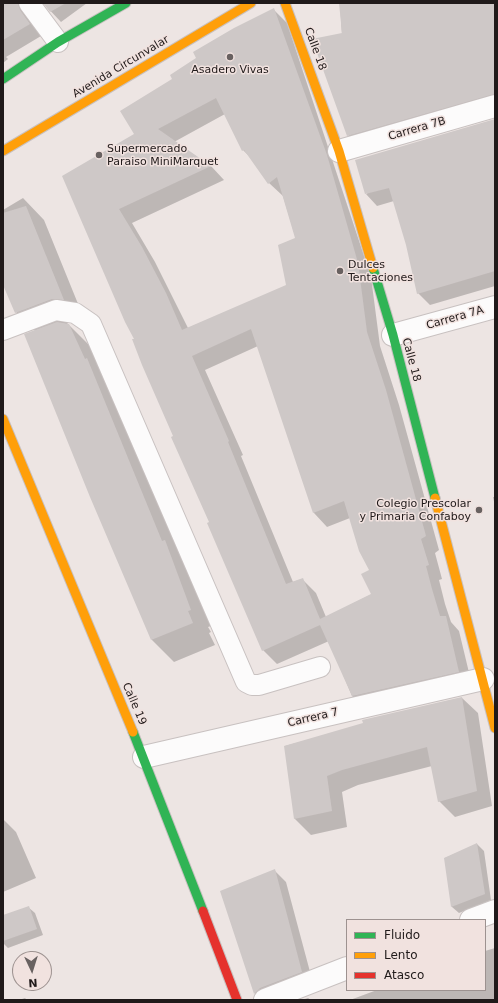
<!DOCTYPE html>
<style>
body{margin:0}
#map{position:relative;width:498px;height:1003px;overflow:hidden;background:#ede5e3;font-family:"DejaVu Sans",sans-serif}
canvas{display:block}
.frame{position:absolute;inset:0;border:4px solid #201a1a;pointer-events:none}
.legend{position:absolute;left:346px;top:919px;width:140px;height:72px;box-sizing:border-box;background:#f1e2df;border:1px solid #9d9290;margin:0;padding:5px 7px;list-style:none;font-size:12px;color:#201a1a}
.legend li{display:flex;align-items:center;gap:8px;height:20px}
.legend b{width:20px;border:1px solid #9d9290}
.north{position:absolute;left:12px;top:951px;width:40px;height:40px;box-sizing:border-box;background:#f1e2df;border:1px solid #9d9290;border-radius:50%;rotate:176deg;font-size:11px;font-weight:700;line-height:16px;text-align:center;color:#201a1a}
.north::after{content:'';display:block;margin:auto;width:14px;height:18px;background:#686160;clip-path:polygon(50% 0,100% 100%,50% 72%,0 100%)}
</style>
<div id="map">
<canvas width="498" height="1003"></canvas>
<div class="frame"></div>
<ul class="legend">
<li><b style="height:5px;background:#30b455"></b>Fluido</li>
<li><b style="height:5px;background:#ff9f0a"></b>Lento</li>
<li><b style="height:5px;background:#e5322d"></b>Atasco</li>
</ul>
<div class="north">N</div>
</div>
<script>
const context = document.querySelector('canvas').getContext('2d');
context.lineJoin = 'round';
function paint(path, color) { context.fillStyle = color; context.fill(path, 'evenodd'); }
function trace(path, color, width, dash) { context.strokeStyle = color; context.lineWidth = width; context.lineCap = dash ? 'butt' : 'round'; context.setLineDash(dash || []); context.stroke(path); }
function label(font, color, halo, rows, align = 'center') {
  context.font = font + ' "DejaVu Sans",sans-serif'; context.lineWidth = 3; context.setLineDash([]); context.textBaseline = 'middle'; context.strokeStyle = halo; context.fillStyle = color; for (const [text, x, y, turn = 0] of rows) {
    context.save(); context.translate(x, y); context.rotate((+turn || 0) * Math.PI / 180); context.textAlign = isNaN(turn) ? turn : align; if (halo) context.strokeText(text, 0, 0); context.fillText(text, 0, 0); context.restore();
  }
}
const shadow = new Path2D(`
 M3 3H38L41 36 6 57 8 59 3 63Z
 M43 3H87L61 22Z
 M340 3H495V108L359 147 348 135Z
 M273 9 287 23 371 277 380 346 399 405 439 550 435 553 442 579 439 580 445 604 451 622 459 631 472 685 366 710 352 696 329 641 277 664 263 650 135 339 64 176 135 135 173 79ZM225 114 243 150 253 160 269 183 283 196 296 239 288 286 188 328 155 262 132 223 224 180 211 166 174 142ZM258 346 314 513 327 527 350 518 371 570 372 594 326 617 316 593 302 579 293 582 241 456 243 455 205 370Z
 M495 120V286L430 305 418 293 407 245 394 201 377 206 366 194Z
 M23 198 44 220 85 321H74L67 323 91 347 186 564 211 626 208 627 211 632 209 633 215 645 174 662 152 640 35 331 16 312 3 281V210Z
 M493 497H495V506Z
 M462 698 478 713 492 806 455 817 439 801 432 766 358 785 342 792 347 827 311 835 295 819 285 746Z
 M3 819 16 832 36 878 3 892Z
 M477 844 484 851 491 900 459 913 452 907 445 858Z
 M275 871 286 882 313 983 262 1000 255 993 222 892Z
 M28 907 35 913 43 935 8 948 3 943V916Z
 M495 948V1000H350L377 990H485V951Z
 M25 998 27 1000H19Z
 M308 998 311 1000H302Z`);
const building = new Path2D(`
 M3 3H18L20 10 30 24 3 40Z
 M43 3H66L50 12Z
 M339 3H495V94L347 136 312 39 342 33Z
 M274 8 327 155 340 200 358 263 367 332 386 390 426 536 421 539 429 565 426 566 432 589 440 616H446L459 672 352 696 320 625 262 651 207 523 209 522 171 437 173 436 142 365 132 339H134L125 322 62 176 134 134 120 111 172 79 170 75 196 58 193 52 234 28ZM216 98 242 151 244 150 268 184 277 177 295 238 278 245 286 285 182 330 166 293 142 247 119 209 211 166 158 129ZM251 329 313 513 344 501 359 551 369 570 361 574 371 594 320 619 303 578 286 584 228 442 229 441 192 356Z
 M495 119V271L417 294 406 245 389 188 365 194 355 160Z
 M26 206 64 300 52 299 15 313 3 285V213Z
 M57 322 69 324 85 359 87 358 162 541 165 540 191 610 188 611 193 623 151 640 90 497 24 334Z
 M462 697 477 791 438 802 427 747 342 770 327 776 332 811 294 819 284 746 363 723 362 720Z
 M477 843 485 894 451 907 444 858Z
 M275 869 302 972 260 988 254 994 220 891Z
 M29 906 37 929 3 941V915Z`);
const lane = new Path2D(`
 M29 3 58 42
 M3 330 56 310 75 313 91 324 246 682 252 685H259L320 667`);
const street = new Path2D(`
 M339 151 495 106
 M393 335 495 307
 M144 757 483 679
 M471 920 495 911
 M265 1000 347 968`);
const fast = new Path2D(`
 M3 79 58 42 126 3
 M373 268 393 335 435 498
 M133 732 203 911`);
const slow = new Path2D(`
 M285 3 339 151 373 268
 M3 151 251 3
 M3 419 133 732
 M435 498 495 728`);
const jam = new Path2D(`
 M203 911 237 1000`);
const markers = [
 [230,57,4,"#686160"],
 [99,155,4,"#686160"],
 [340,271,4,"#686160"],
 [479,510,4,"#686160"]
];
const streetNames = [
 ["Calle 18",315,49,70],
 ["Avenida Circunvalar",121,67,-31],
 ["Carrera 7B",417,129,-16],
 ["Carrera 7A",455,318,-16],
 ["Calle 18",411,360,75],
 ["Calle 19",134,704,67],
 ["Carrera 7",313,718,-13]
];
const poiNames = [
 ["Asadero Vivas",230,70,"center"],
 ["Supermercado",107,149],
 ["Paraiso MiniMarquet",107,162],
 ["Dulces",348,265],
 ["Tentaciones",348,278],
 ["Colegio Prescolar",471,504,"right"],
 ["y Primaria Confaboy",471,517,"right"]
];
paint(shadow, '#0003');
paint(building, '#cec8c7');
trace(lane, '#c8c1c0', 22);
trace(street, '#c8c1c0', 24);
trace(fast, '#c8c1c0', 11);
trace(slow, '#c8c1c0', 11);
trace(jam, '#c8c1c0', 11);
trace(lane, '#fcfbfb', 20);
trace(street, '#fcfbfb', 22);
trace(fast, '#30b455', 9);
trace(slow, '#ff9f0a', 9);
trace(jam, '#e5322d', 9);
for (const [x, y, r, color] of markers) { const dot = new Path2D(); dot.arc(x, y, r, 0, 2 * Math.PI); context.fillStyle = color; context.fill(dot); trace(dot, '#f1e2df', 1.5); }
label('11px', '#201a1a', '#f1e2df', streetNames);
label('11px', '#201a1a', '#f1e2df', poiNames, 'left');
</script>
